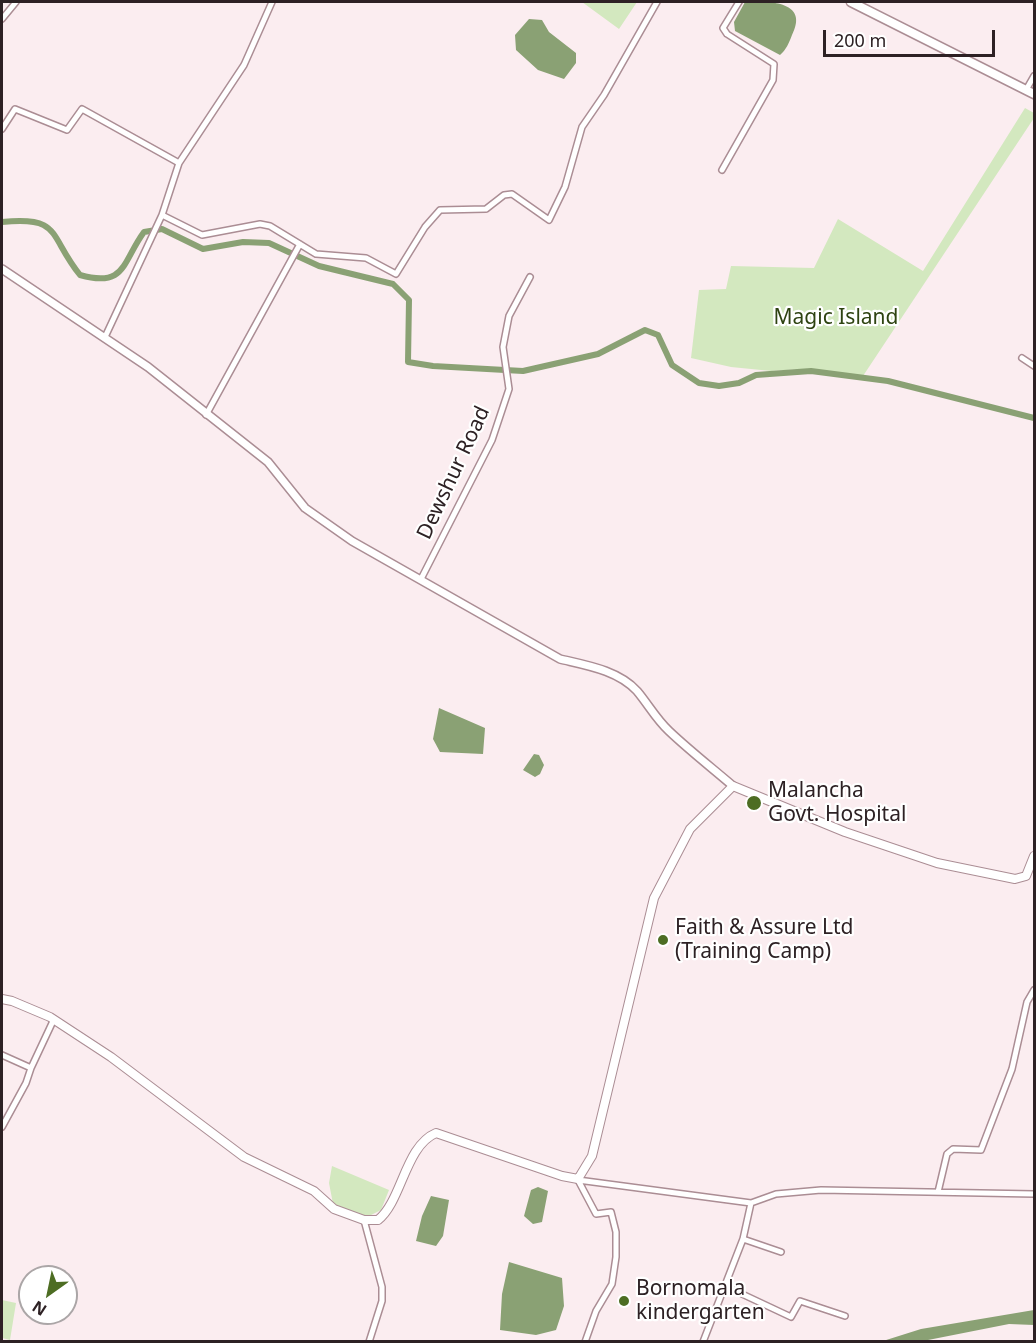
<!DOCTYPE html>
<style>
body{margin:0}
#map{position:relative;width:1036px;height:1343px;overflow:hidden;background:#fbedf0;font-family:"Noto Sans",sans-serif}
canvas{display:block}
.frame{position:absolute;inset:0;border:3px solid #2d2124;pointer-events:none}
.north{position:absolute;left:18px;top:1265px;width:60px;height:60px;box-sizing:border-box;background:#fff;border:2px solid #aba6a7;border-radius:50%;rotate:213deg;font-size:16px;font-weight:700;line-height:24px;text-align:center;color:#2d2124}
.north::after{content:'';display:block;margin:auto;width:21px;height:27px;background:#4d6d23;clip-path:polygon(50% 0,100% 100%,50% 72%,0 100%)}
.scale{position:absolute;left:823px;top:30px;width:172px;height:27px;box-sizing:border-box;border:3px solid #2d2124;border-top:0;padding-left:8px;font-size:18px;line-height:21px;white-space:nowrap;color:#2d2124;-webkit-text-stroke:4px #fff;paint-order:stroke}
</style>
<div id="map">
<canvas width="1036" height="1343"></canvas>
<div class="frame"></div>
<div class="north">N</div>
<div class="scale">200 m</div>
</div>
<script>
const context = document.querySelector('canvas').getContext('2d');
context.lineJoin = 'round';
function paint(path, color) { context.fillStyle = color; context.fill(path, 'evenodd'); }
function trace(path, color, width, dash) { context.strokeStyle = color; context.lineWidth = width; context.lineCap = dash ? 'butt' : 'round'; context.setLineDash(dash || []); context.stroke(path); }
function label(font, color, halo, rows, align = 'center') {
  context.font = font + ' "Noto Sans",sans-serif'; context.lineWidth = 4.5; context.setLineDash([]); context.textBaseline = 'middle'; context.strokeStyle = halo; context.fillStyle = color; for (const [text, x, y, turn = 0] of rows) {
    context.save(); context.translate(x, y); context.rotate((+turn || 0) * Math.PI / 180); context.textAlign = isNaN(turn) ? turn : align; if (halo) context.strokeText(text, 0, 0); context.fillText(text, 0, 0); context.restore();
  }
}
const green = new Path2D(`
 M582 2H637L619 29Z
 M1025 108 1034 113V118L863 376 802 369 771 371 731 367 691 358 699 290 726 289 731 266 814 268 838 219 923 271Z
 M332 1166 389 1190 381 1210 363 1219 334 1209 329 1183Z
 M2 1300 16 1303 10 1340 2 1338Z`);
const water = new Path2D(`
 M745 2C767 1 810 0 792 35 789 43 786 50 780 55L735 31 734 22Z
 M529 19 542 20 549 32 576 53V63L564 79 538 70 516 50 515 35Z
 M439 708 485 728 483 754 440 752 433 739Z
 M534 754 539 755 544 765 540 774 535 777 523 770Z
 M538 1187 548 1191 542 1222 533 1224 524 1216 531 1190Z
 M431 1196 449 1200 443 1236 436 1246 416 1241 422 1216Z
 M509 1262 562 1278 564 1306 556 1330 536 1335 500 1330 502 1294Z
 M1034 1310V1325L1009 1324 923 1341H883L921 1329Z`);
const canal = new Path2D(`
 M2 222C62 216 48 235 80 275 126 288 122 262 144 232L162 229 203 249 243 242 269 243 319 266 393 284 409 300 408 362 433 366 523 371 598 354 645 330 658 335 672 365 699 383 719 386 739 383 756 375 811 371 888 381 1034 418`);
const minor = new Path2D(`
 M2 19 16 2
 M1026 90 1034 76
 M2 129 15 109 67 130 82 109 179 163
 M722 170 773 80 774 64 727 34 723 28 739 2
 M162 215 179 163 244 65 272 2
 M105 337 162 215 202 235 260 224 270 226 316 254 366 258 396 274 425 227 440 210 486 209 504 195 512 194 549 220 565 187 582 127 604 95 657 2
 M1022 358 1034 366
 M206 415 300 244
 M421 579 492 440 509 389 503 347 509 316 530 277
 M2 1055 31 1068 54 1019
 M2 1127 26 1083 31 1068
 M578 1180 751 1203 776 1194 821 1190 1034 1194
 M578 1180 596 1214 611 1212 616 1232V1257L612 1284 596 1311 585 1342
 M938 1192 947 1154 953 1149 981 1150 1012 1069 1027 1002 1034 990
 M364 1220 382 1287V1301L369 1342
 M743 1239 781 1252
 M725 1286 791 1317 800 1301 845 1316
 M703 1342 743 1239 751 1203`);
const tertiary = new Path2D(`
 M2 269 148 367 268 462 305 508 352 541 560 659C585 665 618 670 637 691 648 704 656 719 669 731 689 750 712 768 733 786`);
const secondary = new Path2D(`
 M2 999 12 1001 50 1017 111 1057 244 1157 314 1191 334 1209 364 1220H378C402 1201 405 1146 436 1133L562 1176 578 1179 592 1156 654 898 690 829 733 786 845 832 937 863 1015 879 1026 876 1034 856`);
const primary = new Path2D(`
 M851 2 1034 94`);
const markers = [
 [754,803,8,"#4d6d23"],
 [663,940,6,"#4d6d23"],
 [624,1301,6,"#4d6d23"]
];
const parkNames = [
 ["Magic Island",836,318]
];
const streetNames = [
 ["Dewshur Road",454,473,-65]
];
const poiNames = [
 ["Malancha",768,791],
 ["Govt. Hospital",768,815],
 ["Faith & Assure Ltd",675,928],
 ["(Training Camp)",675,952],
 ["Bornomala",636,1289],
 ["kindergarten",636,1313]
];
paint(green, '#d3e8bf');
paint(water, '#8aa174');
trace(canal, '#8aa174', 6);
trace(minor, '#ab8d94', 8);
trace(tertiary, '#ab8d94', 10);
trace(secondary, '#ab8d94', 10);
trace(primary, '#ab8d94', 11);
trace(minor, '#fff', 5);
trace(tertiary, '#fff', 7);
trace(secondary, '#fff', 8);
trace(primary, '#fff', 8);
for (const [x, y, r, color] of markers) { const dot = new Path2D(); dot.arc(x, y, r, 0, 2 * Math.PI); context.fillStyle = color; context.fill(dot); trace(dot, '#fff', 2); }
label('21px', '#2e4311', '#fff', parkNames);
label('21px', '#2d2124', '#fff', streetNames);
label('21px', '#2d2124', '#fff', poiNames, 'left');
</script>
